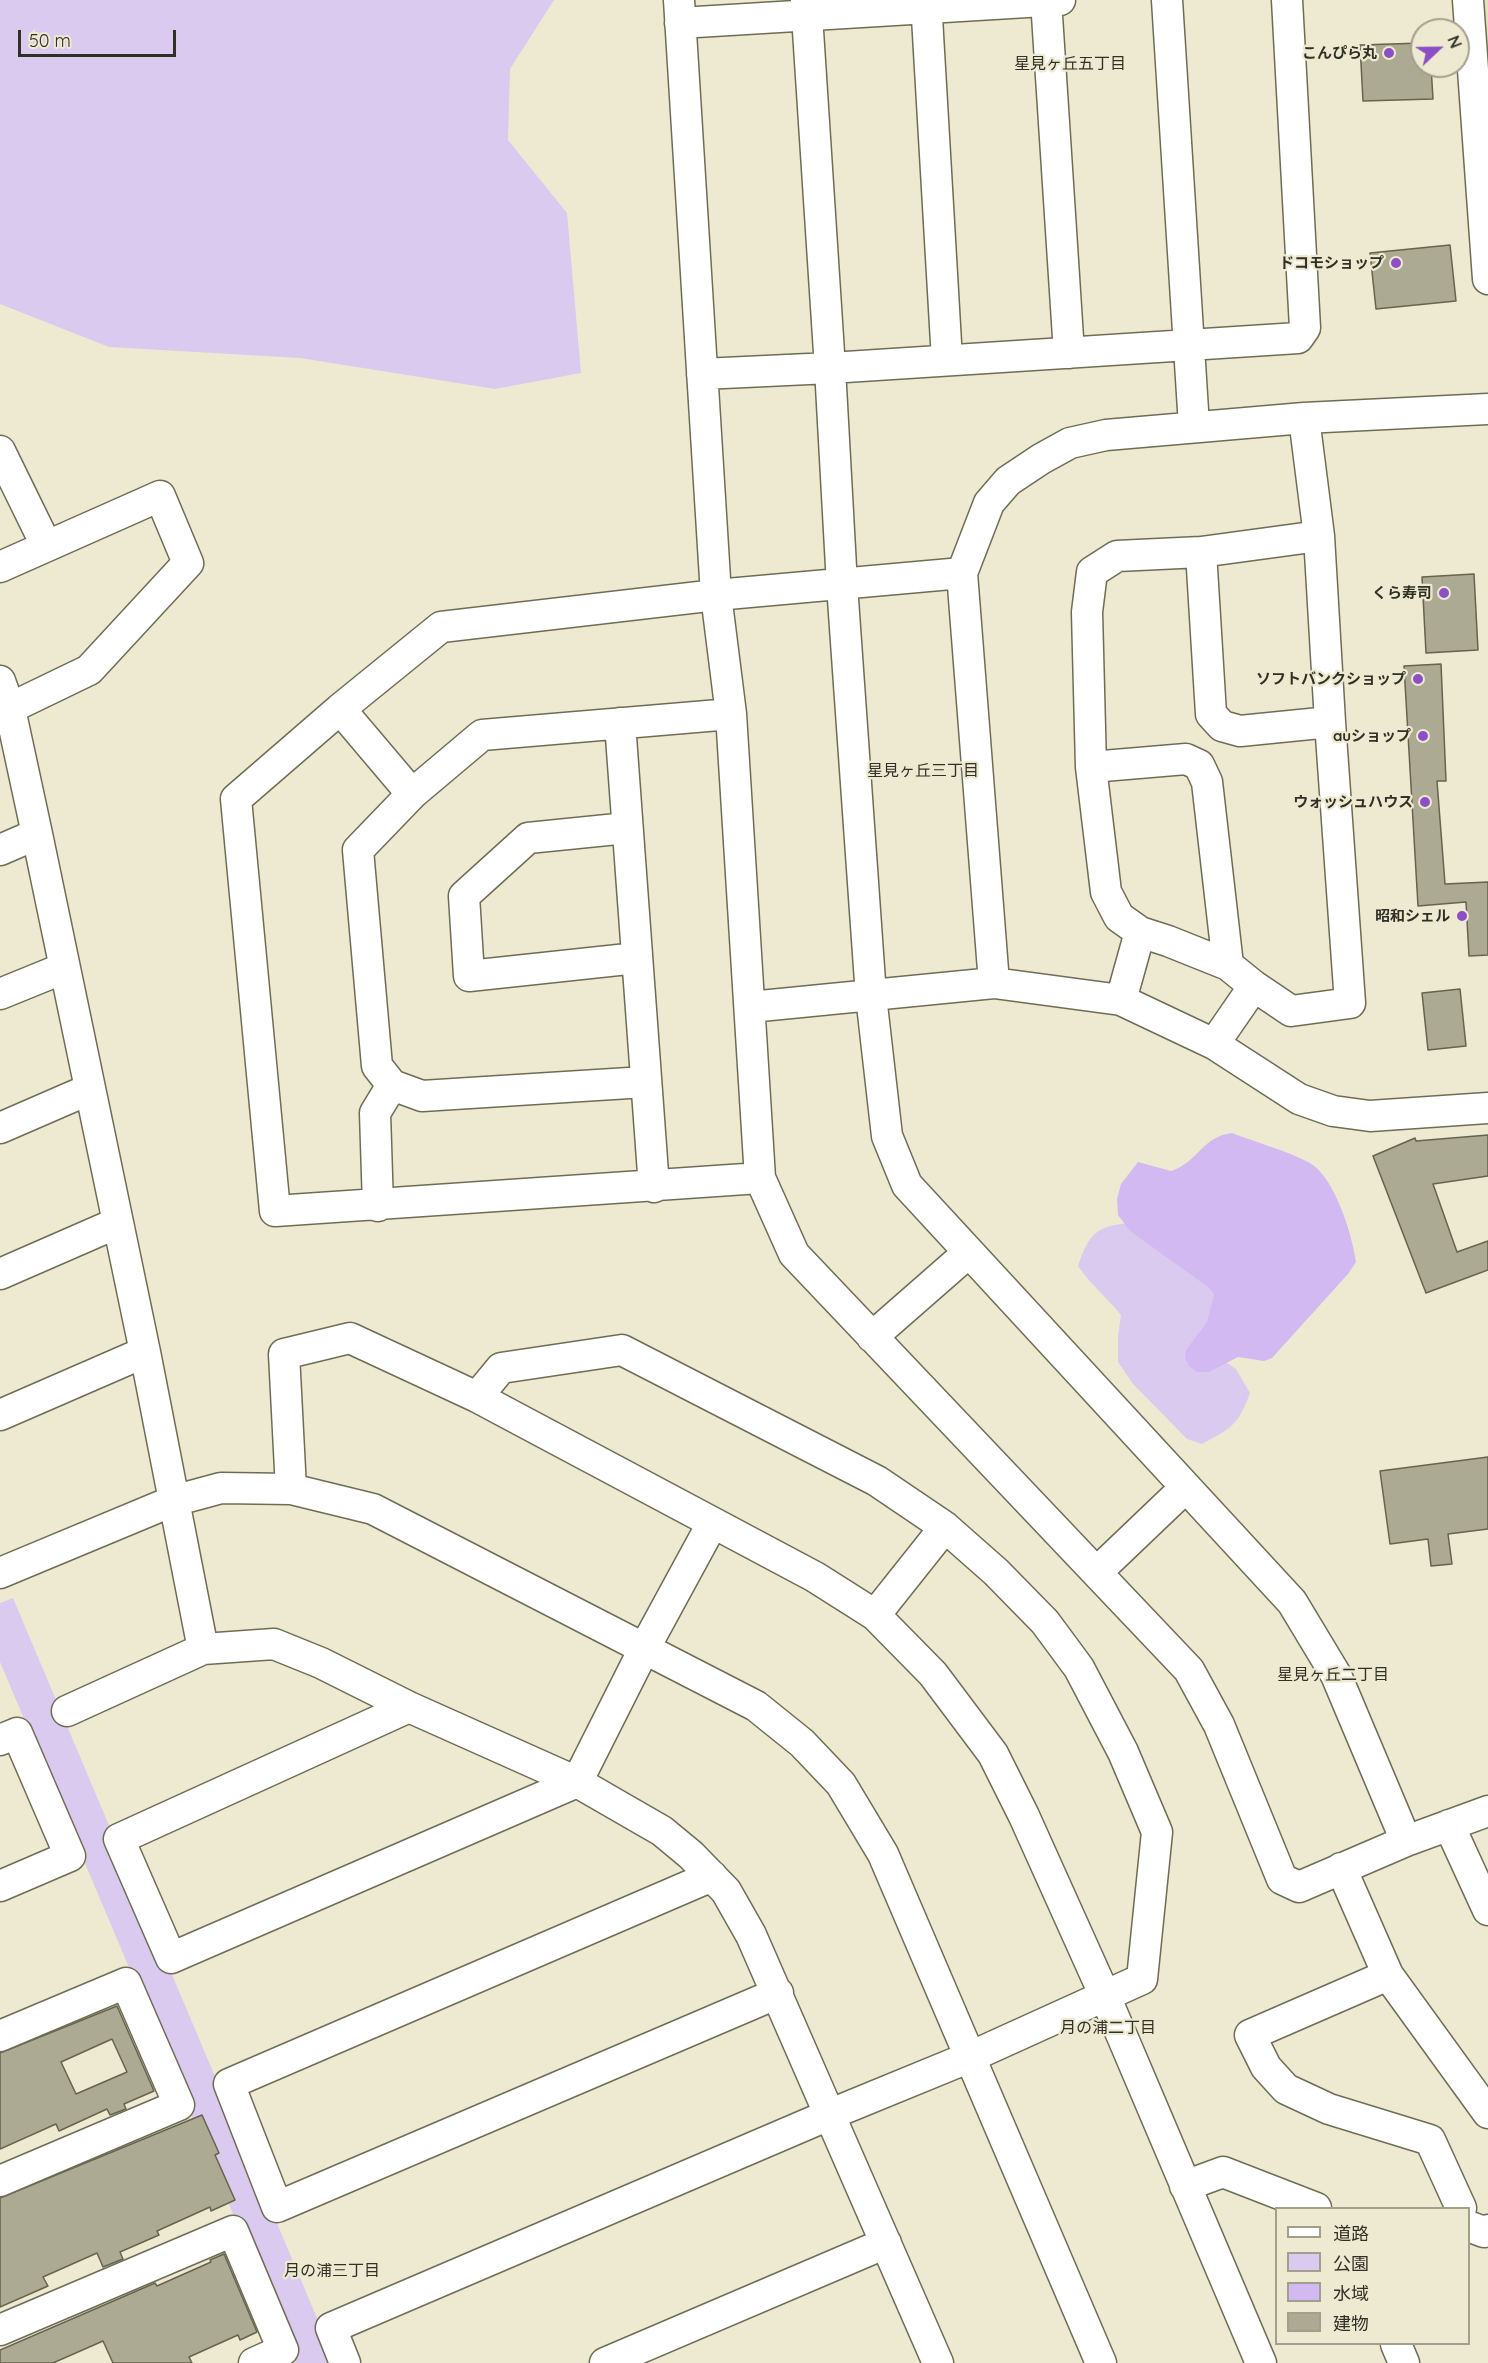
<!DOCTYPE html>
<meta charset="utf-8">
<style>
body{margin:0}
#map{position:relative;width:1488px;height:2363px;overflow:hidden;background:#eeead1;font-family:Quicksand,"Noto Sans JP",sans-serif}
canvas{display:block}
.legend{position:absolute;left:1275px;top:2207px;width:195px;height:138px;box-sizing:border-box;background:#eeead1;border:2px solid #a2a08d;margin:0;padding:8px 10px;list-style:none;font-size:18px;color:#313026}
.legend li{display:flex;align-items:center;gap:12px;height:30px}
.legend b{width:30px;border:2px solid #a2a08d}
.north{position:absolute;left:1410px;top:18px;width:60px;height:60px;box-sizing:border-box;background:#eeead1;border:2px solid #a2a08d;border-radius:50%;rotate:68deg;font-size:16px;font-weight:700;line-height:24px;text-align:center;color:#313026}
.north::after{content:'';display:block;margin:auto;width:21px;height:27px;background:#8d4fc5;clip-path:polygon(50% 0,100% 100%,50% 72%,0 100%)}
.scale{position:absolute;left:18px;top:30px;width:158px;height:27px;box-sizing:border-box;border:3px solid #313026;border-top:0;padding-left:8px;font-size:18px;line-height:21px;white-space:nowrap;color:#313026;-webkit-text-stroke:4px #eeead1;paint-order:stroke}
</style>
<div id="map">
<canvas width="1488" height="2363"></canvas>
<ul class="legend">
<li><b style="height:8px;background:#fff"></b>道路</li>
<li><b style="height:16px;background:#dbcaef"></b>公園</li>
<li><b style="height:16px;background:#d3b9f1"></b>水域</li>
<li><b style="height:16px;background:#adaa93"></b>建物</li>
</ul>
<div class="north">N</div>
<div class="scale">50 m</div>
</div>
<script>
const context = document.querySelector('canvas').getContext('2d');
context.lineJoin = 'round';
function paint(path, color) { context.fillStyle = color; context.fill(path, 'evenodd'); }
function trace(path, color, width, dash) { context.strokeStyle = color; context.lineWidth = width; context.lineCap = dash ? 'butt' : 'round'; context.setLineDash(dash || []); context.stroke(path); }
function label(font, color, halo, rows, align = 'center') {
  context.font = font + ' Quicksand,"Noto Sans JP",sans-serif'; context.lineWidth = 4.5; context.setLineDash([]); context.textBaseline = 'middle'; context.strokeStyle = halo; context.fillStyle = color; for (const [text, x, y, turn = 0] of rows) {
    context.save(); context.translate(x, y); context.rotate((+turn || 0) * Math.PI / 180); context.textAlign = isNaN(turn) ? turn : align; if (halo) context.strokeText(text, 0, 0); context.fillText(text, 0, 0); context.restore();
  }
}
const built = new Path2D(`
 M1477 0H1488V127Z`);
const green = new Path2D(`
 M0 0H554L510 69 508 140 567 213 581 373 495 389 300 358 109 347 0 304Z
 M1132 1223 1198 1266 1220 1302 1207 1349 1236 1369 1250 1393C1238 1425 1232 1428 1202 1444L1187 1439 1133 1384 1118 1362V1336L1121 1315C1107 1298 1091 1285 1078 1266 1089 1233 1097 1225 1132 1223Z
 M13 1598 336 2363H296L0 1662V1603Z`);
const water = new Path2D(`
 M1232 1133C1255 1142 1288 1151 1310 1163 1335 1178 1352 1234 1356 1262L1348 1274 1272 1358 1264 1361 1238 1357 1209 1372H1197L1189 1366 1185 1358 1186 1350 1207 1322 1214 1294 1208 1287 1130 1231 1118 1215 1117 1199 1121 1184 1138 1162 1171 1171C1200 1161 1201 1137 1232 1133Z`);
const building = new Path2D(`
 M1422 43V66H1431L1433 99 1363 101 1360 45Z
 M1450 245 1456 301 1376 309 1370 253Z
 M1474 574 1478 650 1426 653 1422 577Z
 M1441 664 1446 781H1437L1445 884 1488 882V955L1469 956 1466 902 1418 906 1404 666Z
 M1460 989 1466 1046 1428 1050 1422 993Z
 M1488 1135V1176L1433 1184 1457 1252 1488 1241V1270L1426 1293 1373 1156 1415 1138 1416 1141Z
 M1488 1457V1529L1448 1534 1452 1564 1431 1566 1428 1539 1390 1544 1380 1471Z
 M117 2006 154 2091 124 2104 126 2109 110 2115 107 2109 59 2131 56 2124 0 2149V2053ZM112 2039 127 2072 76 2094 61 2062Z
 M202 2115 219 2153 215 2155 235 2200 211 2211 210 2207 157 2231 159 2235 120 2252 123 2259 103 2267 97 2253 43 2277 48 2286 0 2307V2198Z
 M224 2254 257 2332 240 2340 238 2335 189 2357 192 2363H113L103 2341 53 2363H0V2350L155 2283 157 2286 211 2262 210 2260Z`);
const minor = new Path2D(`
 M679 0 716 595 731 714 760 1178 794 1254 1189 1670 1219 1725 1282 1879 1299 1887 1406 1841 1488 1811
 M806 0 830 368 842 585 871 996 887 1136 907 1185 1292 1602 1336 1675 1406 1841
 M926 0 947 360
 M1046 0 1069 353
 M1167 0 1194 426
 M1468 0 1488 279
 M680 23 1060 0
 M702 374 830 368 1298 338 1305 328 1287 0
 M1304 418 1319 536 1330 722 1350 1003 1291 1011 1254 986 1228 965 1168 941 1140 932 1119 917 1106 892 1091 767 1087 612 1092 572 1117 556 1201 552 1319 536
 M0 451 46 545
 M1201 552 1211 714 1222 726 1240 731 1330 722
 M0 567 160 496 188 563 89 670 0 713
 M0 681 10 709 37 834 145 1352 203 1649
 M340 709 412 794
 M620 723 654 1187
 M1091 767 1186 759 1199 765 1207 782 1228 965
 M627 828 528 838 464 896 469 976 637 958
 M0 850 37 834
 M994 983 962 573 989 503 1008 481 1041 459 1070 443 1106 435 1304 418 1488 409
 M0 994 64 968
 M1121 1000 1140 932
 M750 1007 994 983 1121 1000 1214 1044 1299 1099 1333 1111 1370 1116 1488 1108
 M1214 1044 1254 986
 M645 1082 422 1096 392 1085 377 1066 358 850 412 794 482 735 731 714
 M0 1128 90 1089
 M760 1178 275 1211 236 799 340 709 441 627 716 595 962 573
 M378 1206 375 1113 392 1085
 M0 1274 117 1223
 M872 1337 968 1253
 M0 1415 145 1352
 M291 1489 284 1354 350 1338 477 1397 815 1577 875 1615 933 1674 993 1754 1024 1816 1105 1996 1261 2363
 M1097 1572 1185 1488
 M0 1573 173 1501 221 1488 291 1489 373 1509 756 1706 802 1743 841 1784 883 1854 1101 2363
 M875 1615 945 1527
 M409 1707 119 1839 171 1958 577 1782 644 1649 712 1524
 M67 1711 203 1649 274 1644 321 1663 409 1707 577 1782 662 1831 691 1855 726 1891 751 1935 938 2363
 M0 1740 17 1733 70 1856 0 1886
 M1449 1825 1488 1910
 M1341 1868 1388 1975 1488 2113
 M712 1876 229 2084 277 2207 778 1993
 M1388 1975 1250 2035 1266 2067 1286 2089 1329 2109 1430 2140 1461 2208
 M0 2036 126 1983 179 2105 0 2181
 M1185 2186 1223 2172 1316 2208
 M1468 2226 1484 2232 1488 2230
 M0 2330 233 2231 283 2350 254 2363
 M1396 2344 1404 2363
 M345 2363 331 2328 831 2114 970 2057 1142 1979 1157 1832 1123 1752 1079 1668 1045 1622 996 1572 945 1527 877 1481 622 1350 501 1368 477 1397
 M605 2363 886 2243`);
const markers = [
 [1389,53,6,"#8d4fc5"],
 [1396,263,6,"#8d4fc5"],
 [1444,593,6,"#8d4fc5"],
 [1418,679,6,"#8d4fc5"],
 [1423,736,6,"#8d4fc5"],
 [1425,802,6,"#8d4fc5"],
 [1462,916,6,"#8d4fc5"]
];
const poiNames = [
 ["こんぴら丸",1377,53],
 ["ドコモショップ",1384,263],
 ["くら寿司",1432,593],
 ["ソフトバンクショップ",1406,679],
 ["auショップ",1411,736],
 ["ウォッシュハウス",1413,802],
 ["昭和シェル",1450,916]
];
const neighbourhoodNames = [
 ["星見ヶ丘五丁目",1070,64],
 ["星見ヶ丘三丁目",923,771],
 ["星見ヶ丘二丁目",1333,1675],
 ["月の浦二丁目",1108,2028],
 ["月の浦三丁目",332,2271]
];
paint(built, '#e5e0c0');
paint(green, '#dbcaef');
paint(water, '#d3b9f1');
paint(building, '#adaa93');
trace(building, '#66634e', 1.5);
trace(minor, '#6f6c56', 33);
trace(minor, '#fff', 30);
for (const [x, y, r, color] of markers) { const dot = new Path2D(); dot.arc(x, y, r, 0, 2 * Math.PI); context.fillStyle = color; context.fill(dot); trace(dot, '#eeead1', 2); }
label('bold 15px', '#313026', '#eeead1', poiNames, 'right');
label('16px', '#313026', '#eeead1', neighbourhoodNames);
</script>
